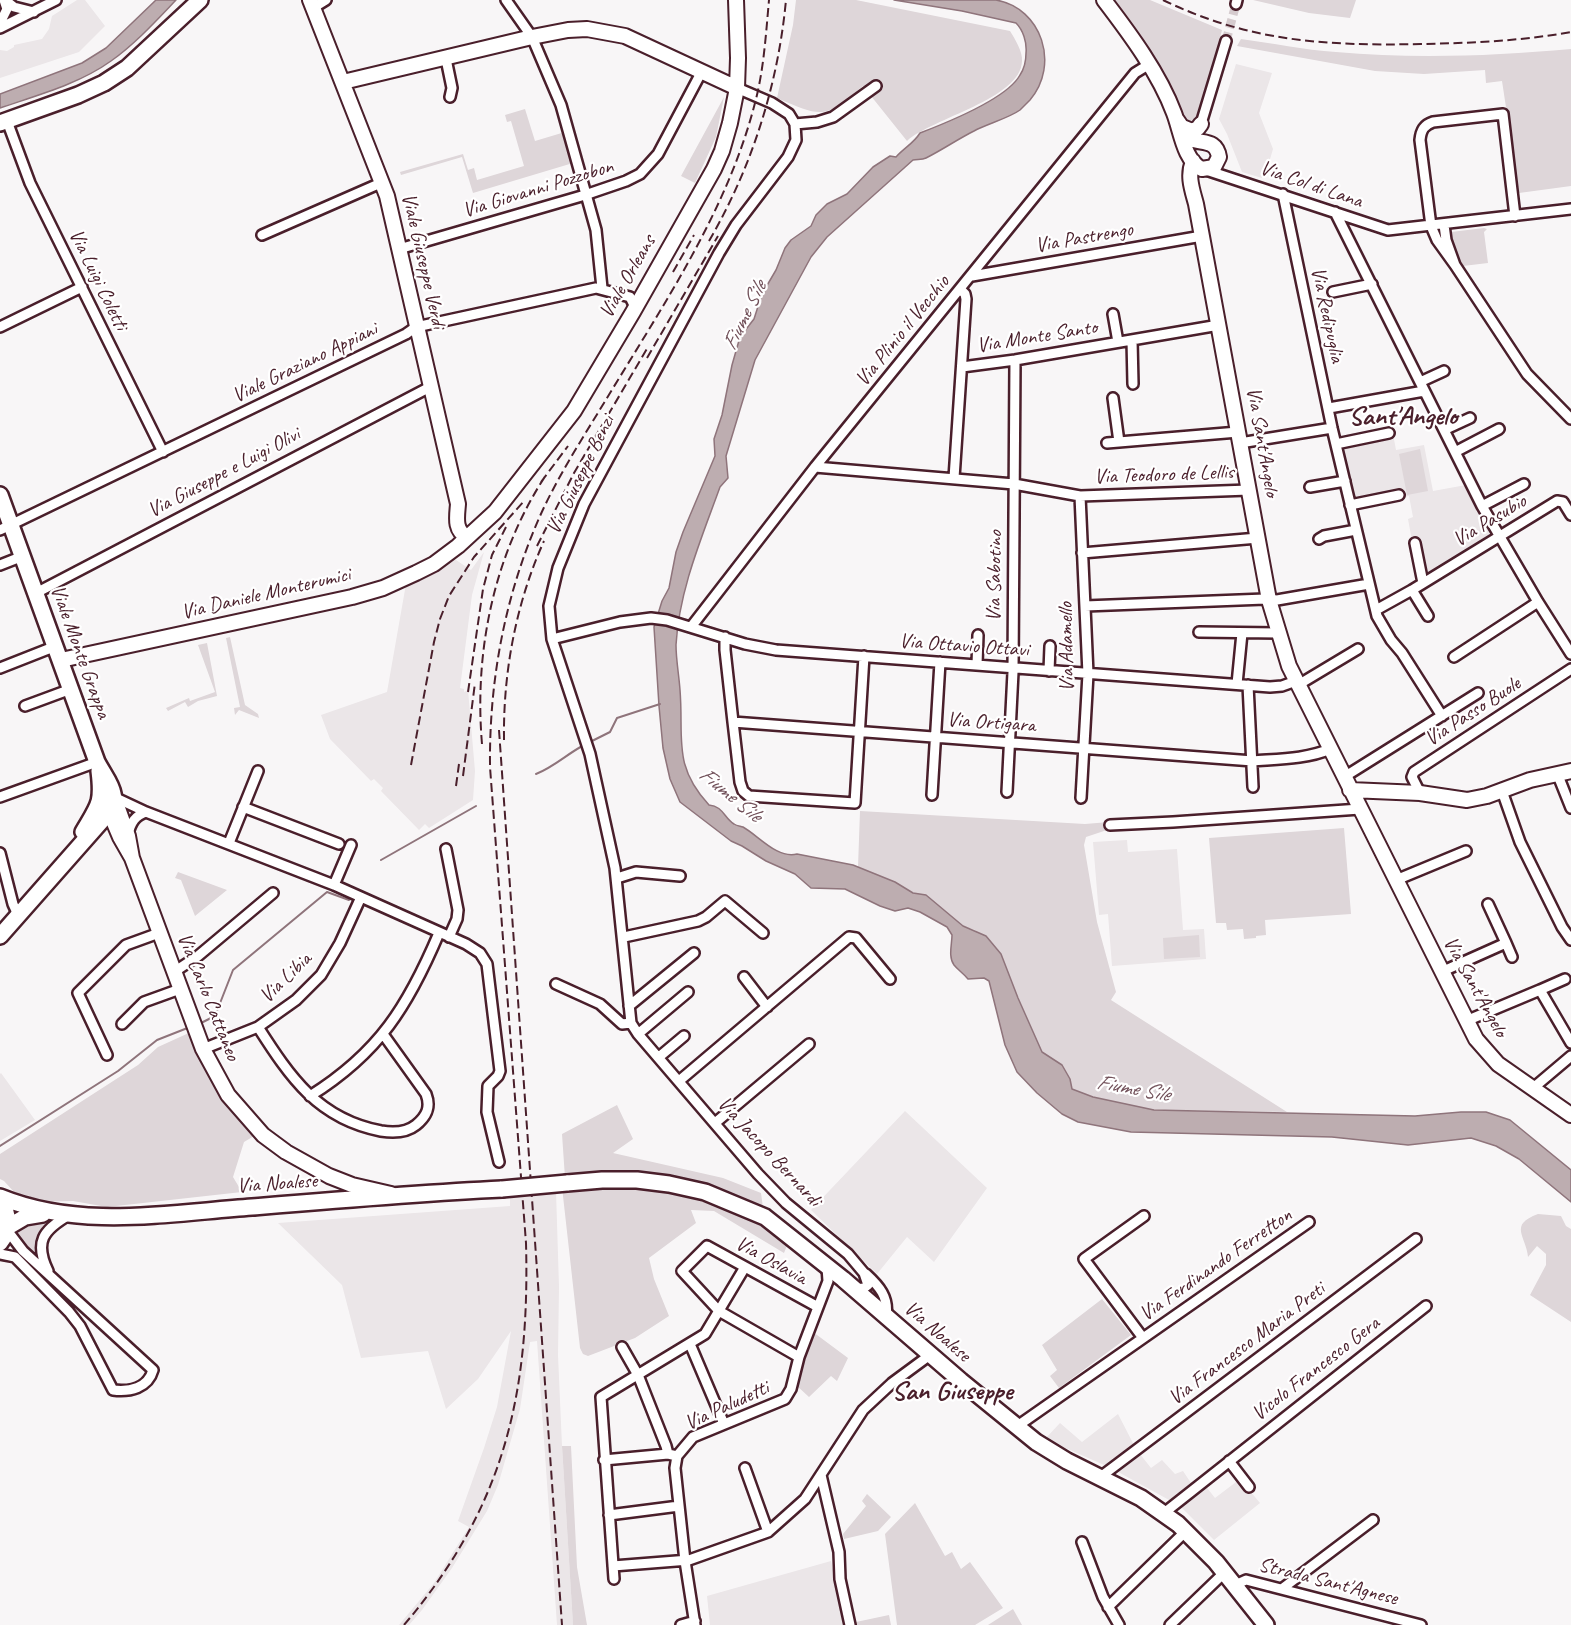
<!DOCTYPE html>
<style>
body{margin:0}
canvas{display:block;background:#f8f6f7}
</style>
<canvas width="1571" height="1625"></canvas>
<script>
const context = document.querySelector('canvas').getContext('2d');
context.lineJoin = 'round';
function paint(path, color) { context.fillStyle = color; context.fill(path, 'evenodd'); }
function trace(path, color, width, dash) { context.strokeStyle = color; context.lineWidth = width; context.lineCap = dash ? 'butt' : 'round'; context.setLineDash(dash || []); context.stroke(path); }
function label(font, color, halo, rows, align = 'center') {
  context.font = font + ' Caveat,sans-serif'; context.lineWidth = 4.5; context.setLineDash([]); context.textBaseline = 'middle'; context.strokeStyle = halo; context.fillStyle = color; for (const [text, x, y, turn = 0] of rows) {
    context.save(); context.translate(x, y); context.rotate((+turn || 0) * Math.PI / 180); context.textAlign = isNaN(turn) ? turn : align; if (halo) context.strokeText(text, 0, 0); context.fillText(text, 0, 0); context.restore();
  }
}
const built = new Path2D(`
 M77 0H85L105 26 79 52 0 78V50L7 51 14 47V45L42 39 49 29 52 16Z
 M1236 64 1272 73 1259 113 1273 149 1266 173 1262 178 1242 172 1227 134 1219 119Z
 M1393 434 1396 450 1424 445 1433 491 1466 485 1490 532 1487 539 1418 579 1410 543 1412 541 1408 519 1413 517 1409 496 1356 506 1342 446Z
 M484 552 472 595 460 688 464 689V692L468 690 475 771 473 800 429 828 425 824 419 830 381 791 383 788 374 779 371 781 330 739 321 715 387 692 406 584 453 558 471 570Z
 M1127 840 1128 852 1177 849 1183 930 1204 929 1206 959 1112 966 1108 914 1099 915 1093 842Z
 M1 1073 35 1120 0 1141V1074Z
 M905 1111 987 1188 934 1262 907 1237 877 1274 811 1210Z
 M556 1191 559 1287 558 1355 562 1446 573 1625H557L537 1341 530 1342 520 1409 498 1485 487 1511 452 1568 422 1610 409 1625H399L434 1583 469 1527 458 1521 484 1448 497 1407 511 1331 478 1379 446 1409 428 1351 361 1358 342 1285 278 1223 510 1206V1194Z
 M1118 1414 1136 1449 1151 1468 1162 1460 1175 1474 1183 1471 1191 1483 1204 1484 1215 1498 1240 1479 1260 1503 1214 1540 1180 1506 1111 1468 1045 1439 1060 1423 1082 1442Z
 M831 1561 846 1625H710L707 1596Z`);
const green = new Path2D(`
 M796 0H856L1010 31C1015 39 1023 52 1022 61 1021 99 932 118 907 141L863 86C824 119 824 118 777 98L793 25Z
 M1115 0H1150L1222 30 1200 116 1192 124 1186 121 1165 77Z
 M1253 0H1356L1350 18 1309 13Z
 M1241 39C1272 43 1304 50 1336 52 1413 59 1494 56 1571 49V186L1519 193 1502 81 1486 83 1485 70 1424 74 1375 71 1237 46Z
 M724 97 716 137 695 183 681 176Z
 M525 109 535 141 565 132 573 163 473 193 462 157 401 175 400 172 463 154 468 170 474 168 477 180 524 166 511 121 507 122 505 115Z
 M1484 228 1487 229 1484 232 1488 263 1463 266C1458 256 1448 244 1451 232Z
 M1420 449 1428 491 1407 495 1399 454Z
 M230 637 245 705 258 714 259 718 239 710 235 715 234 708 240 707 226 638Z
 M207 643 217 696 198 701 188 707 185 702 168 711 166 708 189 698 190 701 215 692 198 645Z
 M860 811 1085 824 1109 822 1110 829 1086 837 1084 845 1097 922 1116 992 1111 1000 1287 1112 1154 1110 1093 1097 1072 1089 1070 1079 1062 1065 1042 1052 1009 977 975 930 963 926 926 895 913 893 895 882 858 867Z
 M1344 828 1351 914 1265 920 1266 935 1256 936V938L1244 939 1243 929 1227 930 1226 923H1216L1209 838Z
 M178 872 227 890 195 916 181 880 175 878Z
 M1199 935 1200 957 1164 959 1163 938Z
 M191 1032 220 1091 254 1136 244 1142 233 1177 242 1192 107 1207 73 1201 30 1202V1196L15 1193 4 1181 0 1179V1154L138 1065 158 1047Z
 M617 1105 633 1139 613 1153 723 1178 761 1193 764 1215 686 1181 635 1172 565 1178 562 1134Z
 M604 1184 688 1192 753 1219 788 1243 784 1253 714 1211 691 1210 696 1223 649 1258 654 1279 669 1316 635 1338 588 1356 583 1354 580 1348 562 1187Z
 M1538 1214 1561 1216 1566 1226 1571 1229V1322L1530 1295 1546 1265V1254L1537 1246 1528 1257C1526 1236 1508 1225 1538 1214Z
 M41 1220 52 1221C38 1237 39 1240 41 1261L17 1236 16 1231 22 1224Z
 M1102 1299 1131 1335 1059 1388 1050 1376 1057 1370 1042 1345Z
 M813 1332 848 1358 837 1381 831 1376 809 1397 796 1385Z
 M562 1446H571L577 1567 587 1625H573Z
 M867 1494 891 1517 878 1531 844 1539 843 1534 866 1506 862 1501Z
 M915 1503 945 1556 952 1552 961 1569 970 1562 1003 1608 975 1625H897L885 1534Z
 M1013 1609 1022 1625H988Z
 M889 1615 891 1625H857L856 1622Z`);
const water = new Path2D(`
 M156 0H176C156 21 135 44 111 61 79 84 38 95 0 108V94L82 63 106 48Z
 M894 0H996C1042 8 1060 65 1030 100 1027 103 1023 107 1020 110 1009 118 987 124 974 131 958 139 942 150 926 158 922 160 917 159 913 160L827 237 811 257 755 360 726 456 728 478 720 487C702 537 679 590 676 645 676 660 679 675 680 690 684 738 672 765 709 805 723 806 724 818 734 824 737 826 740 826 743 827 759 836 777 859 797 854L853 865 895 882 913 893 926 895 963 926 986 936 1001 954 1018 998 1042 1052 1062 1065 1070 1079 1072 1089 1093 1097 1154 1110 1415 1116 1461 1112H1486L1510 1120 1571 1170V1202L1519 1159 1496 1146 1471 1138 1408 1145 1332 1137 1131 1132 1078 1122 1062 1114 1037 1093 1017 1072 1005 1045 989 981 984 978 968 979C963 973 958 970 954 965 948 957 952 944 952 935L947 927 920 912 908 908 895 911 880 906 845 889 811 888 795 874 766 861 742 846 731 841 680 802 670 779 663 748 659 706 654 627 662 601 669 588 676 552 683 532 715 456 714 439 722 415 732 365 740 337 754 319 762 294 776 270 785 248 791 240 811 226 816 215 827 204 847 194 873 167 890 156 896 157C904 148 914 143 920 133 946 123 1007 99 1020 75 1024 69 1026 61 1026 53 1027 42 1023 30 1016 23L962 11Z`);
const stream = new Path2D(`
 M592 741 610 732 617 718 660 704
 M536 774C554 767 567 754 584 745
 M381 860 476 806
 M199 1024 215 1016 233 970 327 892 349 900
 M0 1146 118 1071 157 1040 190 1027`);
const streetTunnel = new Path2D(`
 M1226 41 1236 4`);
const street = new Path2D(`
 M5 0 14 7 34 12
 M506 0 532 37 561 105 596 230 602 288
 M1236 4 1237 0
 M313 8 326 0
 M0 23 7 9 4 0
 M0 28 56 0
 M446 59 452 88 450 97
 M737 88 772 103 789 114 795 124 796 140 788 157 736 225 719 253 584 504 558 568 549 606 552 639 590 754 615 868 631 1023 638 1034 758 1174 786 1203 848 1254 864 1273 868 1285 864 1288 855 1289
 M7 121 30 183 163 452
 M795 124 817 122 833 117 876 86
 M1200 127 1226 41
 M1206 170 1388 230 1571 209
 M1283 194 1332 428 1377 616 1391 640 1402 653 1442 716
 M1335 212 1482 506 1538 602 1571 654
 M1444 225 1446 240 1455 265 1437 240 1431 226 1420 140C1421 130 1424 125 1433 122L1503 114 1515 216
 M262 235 383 182
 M399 249 585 195 626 181 640 174 658 154 702 71
 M1455 265 1527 374 1571 419
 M972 276 1202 236
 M1333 292 1372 284
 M1113 314 1118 342
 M0 327 82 287
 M1132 340 1133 384
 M962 367 1015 360 1219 325
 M1420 382 1444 371
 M1113 398 1119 442
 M1329 408 1424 391
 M1444 430 1470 418
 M1107 443 1238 432
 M1240 443 1332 428
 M1336 444 1389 433
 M1455 452 1499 429
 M815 467 1014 484 1080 496 1249 490
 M954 478 966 299 965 294 961 290
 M1310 487 1345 481
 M1080 496 1088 674 1081 798
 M1350 505 1399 495
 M1482 506 1524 484
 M0 530 406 334 416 327 596 288 630 297 634 305 633 310
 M1319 539 1324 536 1356 530
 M1415 543 1423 583
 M1082 553 1258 538
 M0 565 23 556
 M1412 590 1428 616
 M36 593 430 387
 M1085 606 1265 599 1277 600 1369 584
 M1376 610 1412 590 1557 501 1563 502 1571 515
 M691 627 815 467 1135 73 1148 65
 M1199 632 1278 633
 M725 637V650L733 722 1253 761C1278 759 1307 759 1330 749
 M552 639 620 622 651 618 667 620 745 644 776 650 1270 687 1282 686 1296 681
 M1454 657 1538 602
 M977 665 978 635
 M0 668 56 646
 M1049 671 1050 646
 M1237 684 1242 633
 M1248 685 1253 787
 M1298 685 1358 649
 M25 706 71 689
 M733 722 740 782 743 791 749 796 855 803 864 656
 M1557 773 1571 808
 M1344 777 1478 693
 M1502 791 1520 842 1562 927 1571 940
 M1007 792 1013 672 1015 360
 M1420 793 1412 777 1414 772 1571 669
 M932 795 940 662
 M0 797 97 762
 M114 797 146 812 334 885 466 944 480 953 487 964 500 1071 498 1076 488 1086 487 1112 499 1162
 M243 807 339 844
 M1110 825 1173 822 1360 809
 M128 834C131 822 135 816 146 812
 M229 843 258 771
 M446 849 458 910 457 919 449 937
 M0 853 13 904 18 915
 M617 878 636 872 680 876
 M1396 880 1466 851
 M334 885 351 845
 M624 937 698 921 706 917 725 901 763 933
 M1506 943 1512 957
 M174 972 198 956 273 893
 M1441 972 1506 943 1488 904
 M744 977 767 1007
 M556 984 600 1004 622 1024 631 1023
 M1540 990 1565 979
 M629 1006 694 953
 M1466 1021 1540 990 1571 1043
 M122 1024 144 1002 180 989
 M258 1027C290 1077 318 1119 381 1131 393 1133 406 1133 416 1125 427 1116 431 1107 426 1094L383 1034
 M638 1034 688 992
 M203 1049 258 1027 296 1000 321 975 340 943 361 897
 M107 1055 78 993 126 945 159 933
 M659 1057 684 1036
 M679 1081 849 937 856 938 890 979
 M1532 1089 1571 1056
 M310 1096C379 1053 408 1006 439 933
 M715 1123 809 1044
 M0 1254 15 1257 69 1312 80 1326 113 1390C130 1392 148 1388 153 1370L23 1251 7 1230
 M48 1271C34 1242 43 1230 69 1215
 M866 1274C879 1286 889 1297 886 1316
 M1143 1338 1084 1259 1144 1216
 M690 1344 724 1424
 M622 1347 638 1375 666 1446 668 1454 677 1456
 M799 1357 719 1311 682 1271 707 1246 818 1307
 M1016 1427 1309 1222
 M604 1460 668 1454
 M1229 1461 1249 1487
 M745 1468 768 1532
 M821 1475 839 1552 840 1579 850 1625
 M1099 1478 1416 1239
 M1164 1513 1426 1306
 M609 1515 679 1506
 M1082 1542 1103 1597 1119 1625
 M613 1566 689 1560 768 1532 805 1499 863 1410 892 1383 930 1355
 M614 1579 601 1397 705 1334 745 1267
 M1235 1585 1246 1580 1421 1625
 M1283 1588 1373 1520
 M1108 1607 1186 1531
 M681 1625 695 1621
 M695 1625 685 1561 675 1468 677 1456 693 1437 785 1399 791 1389 799 1357 828 1281 827 1267
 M1170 1625 1225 1572`);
const secondary = new Path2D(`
 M310 0 387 196 458 504C457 517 454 530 467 537
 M1104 0C1130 34 1159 73 1174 113 1181 131 1184 161 1202 169L1214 167 1219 157C1216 139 1203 144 1190 139L1177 120
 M343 82 532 37 568 30 587 29 625 36 737 88
 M1180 126 1192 131 1198 128 1201 124
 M1193 161C1187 176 1192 189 1196 204L1269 600 1289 666 1476 1039 1498 1064 1571 1115
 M61 660 352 597 383 588 416 573 434 564 458 546 495 512 574 411 633 312 714 169 722 151 730 123 737 88 738 58 736 0
 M1350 790 1420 793 1467 800 1487 796 1530 780 1571 771
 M111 795 114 797 128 836 132 858
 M106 804 120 837 132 858 203 1049 228 1095 263 1135 286 1152 329 1176 352 1185 391 1194`);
const primary = new Path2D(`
 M0 123 78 95 104 83 127 68 200 0
 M0 495 97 762C108 783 123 795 105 817L0 936
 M83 832C99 805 103 803 99 771
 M567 1183 602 1180H637L669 1184 705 1192 765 1217 843 1279 961 1381 1036 1442 1067 1461 1141 1498 1178 1524 1216 1562 1266 1625
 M0 1197C81 1230 168 1213 252 1207 336 1200 419 1193 502 1189
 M0 1200C10 1214 10 1230 0 1243
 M8 1227 25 1217 43 1214`);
const rail = new Path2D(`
 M1163 0C1250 42 1326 46 1421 44 1471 43 1521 41 1571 32
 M709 241C752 167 778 85 786 0
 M673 272 694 235
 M647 358 718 236
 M541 482 568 446
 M537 546 574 473 648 347
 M468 692 483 589 492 555 506 527
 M499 730 562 1625
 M504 740C503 672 516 603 544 541
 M482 744C474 651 494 554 546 475
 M411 765 434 642 440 619 449 596 474 557 525 500
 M463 776 475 683
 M456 786 459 764
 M404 1625C504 1507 530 1395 526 1243L490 767C489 680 505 595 540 516 559 474 584 436 607 398 665 302 729 208 756 99 764 67 766 33 769 0`);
const primaryBridge = new Path2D(`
 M502 1189 567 1183`);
const streetNames = [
 ["Via Col di Lana",1311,185,19],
 ["Via Giovanni Pozzobon",538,189,-17],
 ["Via Pastrengo",1084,238,-10],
 ["Viale Giuseppe Verdi",423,261,77],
 ["Viale Orleans",628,277,-60],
 ["Via Luigi Coletti",98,280,64],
 ["Via Redipuglia",1327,315,78],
 ["Via Plinio il Vecchio",903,331,-51],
 ["Via Monte Santo",1037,337,-9],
 ["Viale Graziano Appiani",305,363,-26],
 ["Via Sant'Angelo",1262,442,80],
 ["Via Giuseppe e Luigi Olivi",224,473,-28],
 ["Via Giuseppe Benzi",581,475,-64],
 ["Via Teodoro de Lellis",1164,475,-2],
 ["Via Pasubio",1490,521,-31],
 ["Via Sabotino",995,576,-89],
 ["Via Daniele Monterumici",266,594,-13],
 ["Via Ottavio Ottavi",964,646,4],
 ["Via Adamello",1067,647,-91],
 ["Viale Monte Grappa",80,652,70],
 ["Via Passo Buole",1473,712,-33],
 ["Via Ortigara",991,723,4],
 ["Via Libia",286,978,-44],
 ["Via Sant'Angelo",1475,987,61],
 ["Via Carlo Cattaneo",208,997,68],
 ["Via Jacopo Bernardi",769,1152,47],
 ["Via Noalese",277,1184,-4],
 ["Via Oslavia",771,1261,29],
 ["Via Ferdinando Ferretton",1216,1265,-35],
 ["Via Noalese",937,1332,41],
 ["Via Francesco Maria Preti",1247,1344,-37],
 ["Vicolo Francesco Gera",1316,1369,-38],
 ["Via Paludetti",727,1406,-25],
 ["Strada Sant'Agnese",1328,1582,14]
];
const waterNames = [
 ["Fiume Sile",745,316,-64],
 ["Fiume Sile",730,795,39],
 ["Fiume Sile",1133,1089,10]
];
const districtNames = [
 ["Sant'Angelo",1403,417],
 ["San Giuseppe",952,1392]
];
paint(built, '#ebe6e8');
paint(green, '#ded6d9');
paint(water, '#bdadb0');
trace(water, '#8f747b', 1.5);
trace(stream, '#8f747b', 2);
trace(streetTunnel, '#d5cbce', 9, [9, 4.5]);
trace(street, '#4a1f2b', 14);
trace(secondary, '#4a1f2b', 18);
trace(primary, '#4a1f2b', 20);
trace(street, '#fff', 9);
trace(secondary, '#fff', 14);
trace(primary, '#fff', 15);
trace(rail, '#4a1f2b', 2, [9, 4.5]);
trace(primaryBridge, '#4a1f2b', 20, []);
trace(primaryBridge, '#fff', 15);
label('21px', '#4a1f2b', '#fff', streetNames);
label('italic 22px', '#72515a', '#fff', waterNames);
label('bold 27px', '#4a1f2b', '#fff', districtNames);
</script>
